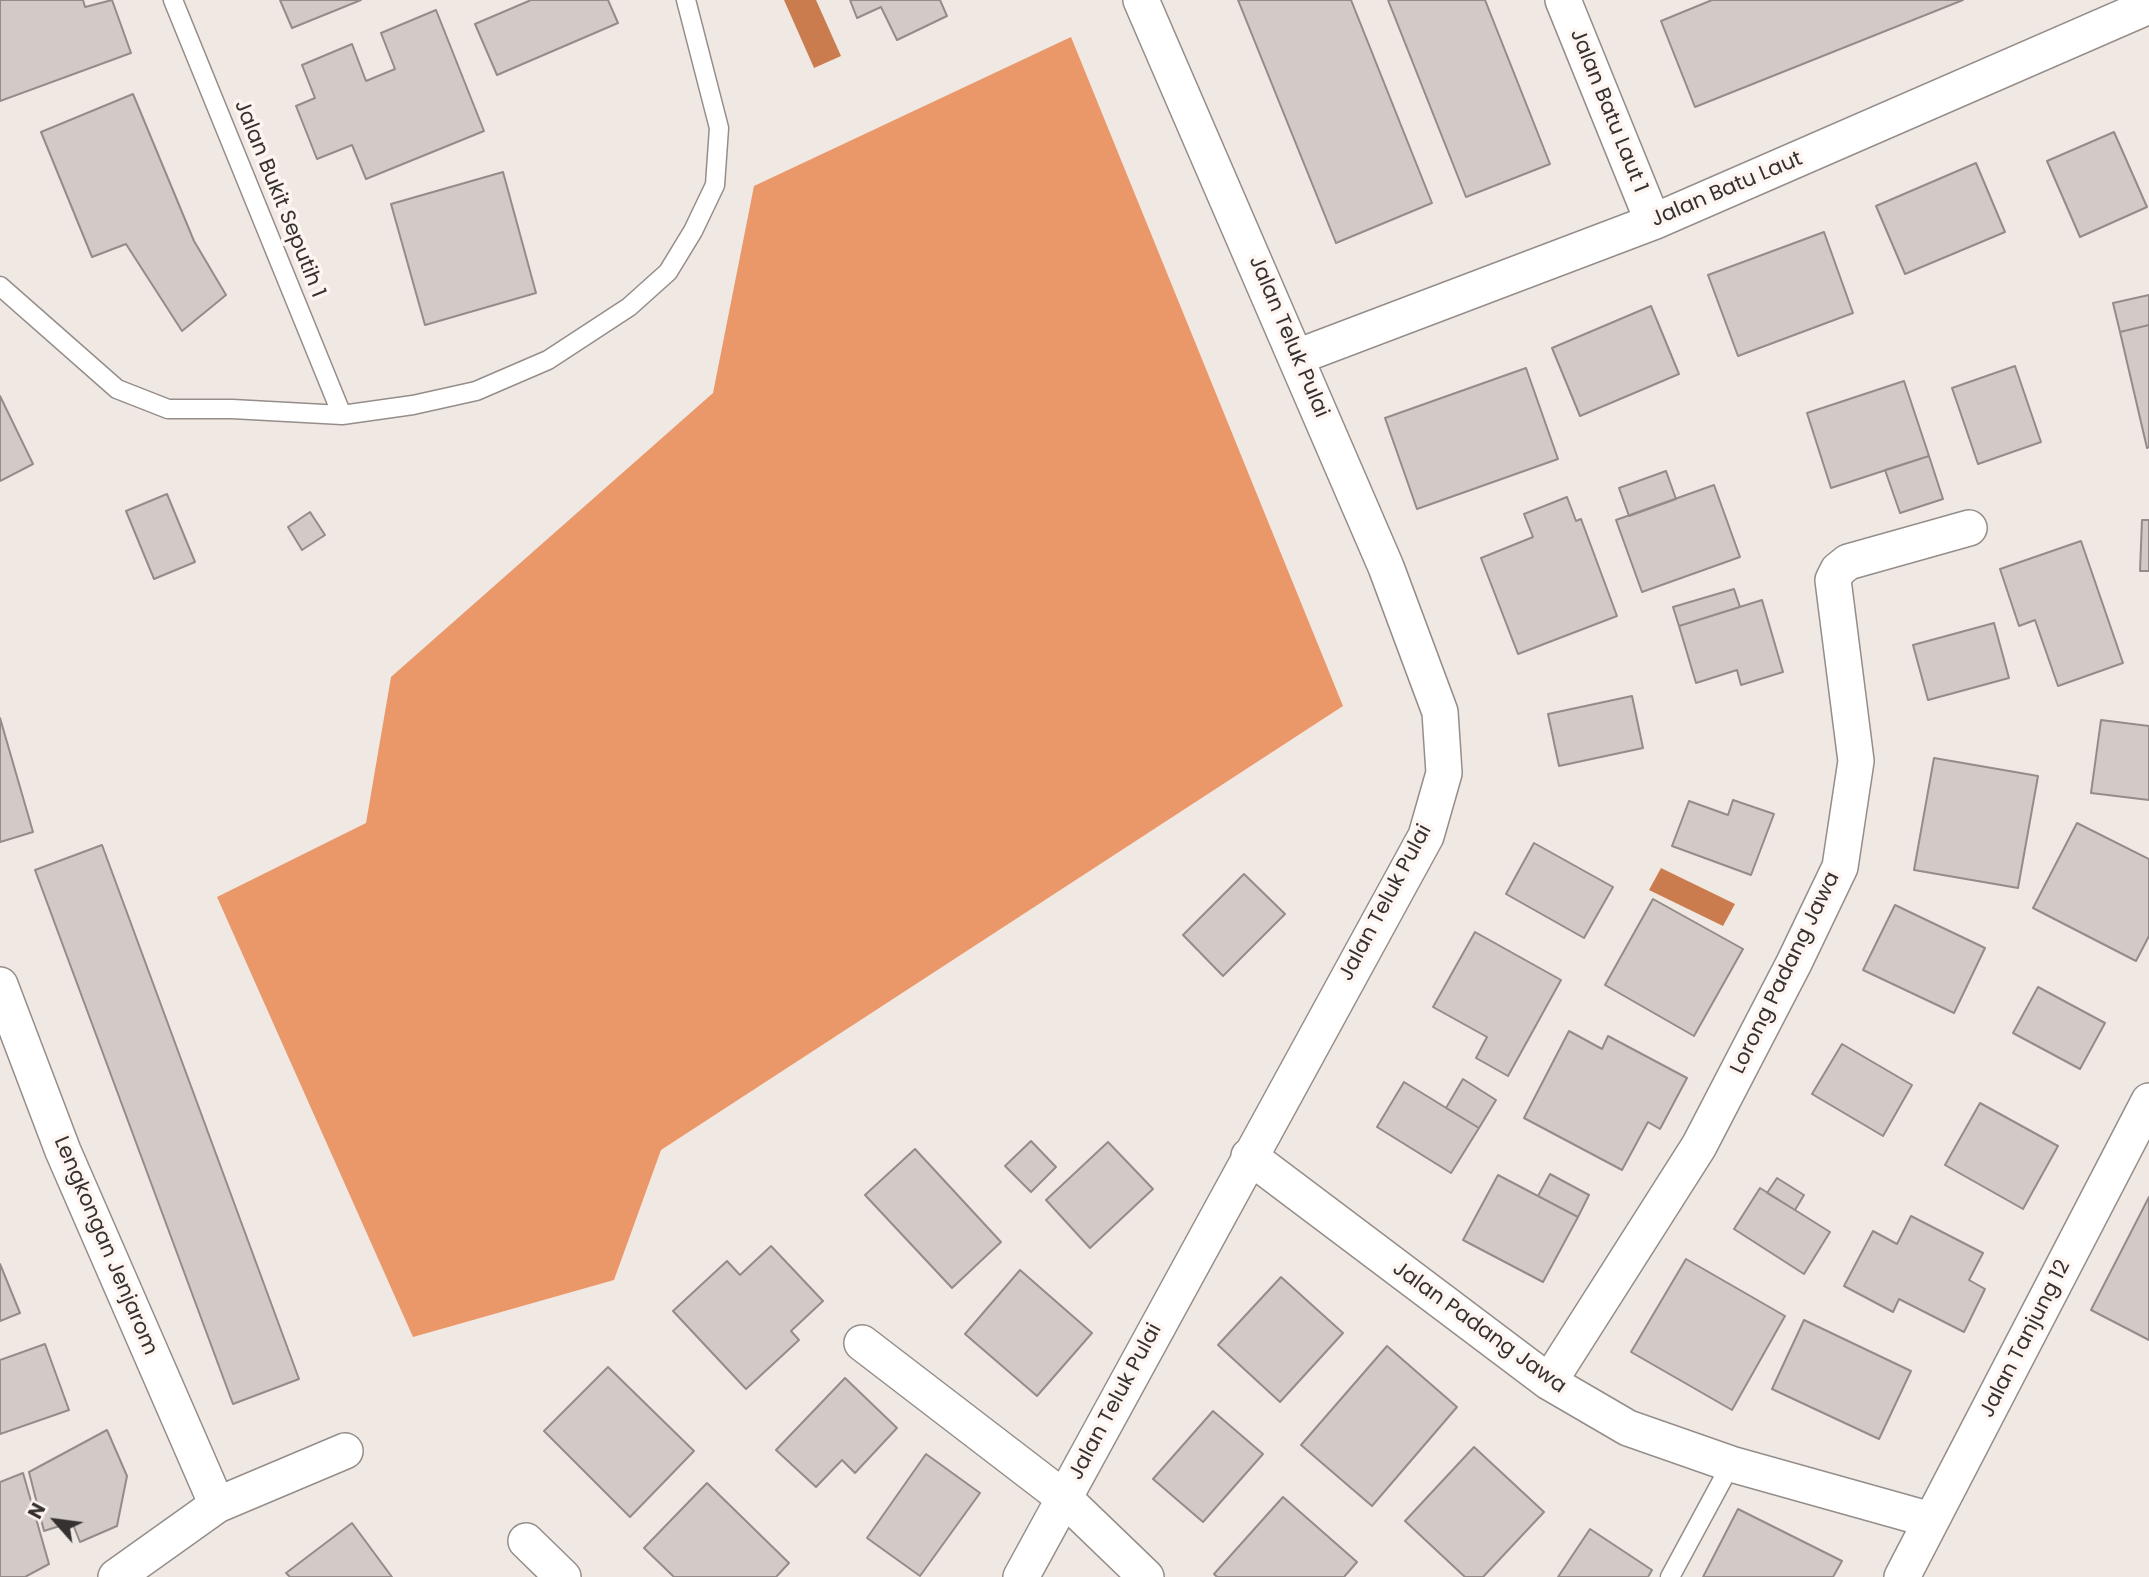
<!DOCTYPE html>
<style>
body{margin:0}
#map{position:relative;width:2149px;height:1577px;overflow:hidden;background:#f0e8e3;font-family:Poppins,sans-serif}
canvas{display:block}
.north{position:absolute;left:21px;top:1486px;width:70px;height:70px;-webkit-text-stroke:5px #fef5f1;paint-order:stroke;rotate:298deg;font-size:19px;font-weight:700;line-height:28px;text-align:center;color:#353130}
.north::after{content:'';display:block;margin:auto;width:24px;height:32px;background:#353130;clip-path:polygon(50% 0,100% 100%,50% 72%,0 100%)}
</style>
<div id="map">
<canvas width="2149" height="1577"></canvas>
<div class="north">N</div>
</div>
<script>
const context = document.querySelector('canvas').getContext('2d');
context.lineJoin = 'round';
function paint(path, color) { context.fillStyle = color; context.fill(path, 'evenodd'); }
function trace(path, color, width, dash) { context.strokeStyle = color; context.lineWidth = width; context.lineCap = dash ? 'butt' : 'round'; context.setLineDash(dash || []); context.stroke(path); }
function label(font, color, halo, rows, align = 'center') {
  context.font = font + ' Poppins,sans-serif'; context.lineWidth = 7; context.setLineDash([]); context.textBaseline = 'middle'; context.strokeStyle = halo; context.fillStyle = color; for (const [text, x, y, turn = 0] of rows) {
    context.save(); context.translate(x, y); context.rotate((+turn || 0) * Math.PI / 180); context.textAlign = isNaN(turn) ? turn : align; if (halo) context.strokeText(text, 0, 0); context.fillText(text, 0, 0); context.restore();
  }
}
const forest = new Path2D(`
 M1071 37 1343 706 661 1150 614 1280 413 1337 217 897 366 823 391 677 713 393 754 186Z`);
const water = new Path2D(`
 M784 0H816L841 56 814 68Z
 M1661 868 1735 904 1723 926 1649 890Z`);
const building = new Path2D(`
 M0 0H83L85 7 112 0 131 53 0 101Z
 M280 0H361L292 28Z
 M531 0H608L618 23 497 75 475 24Z
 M850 0H940L947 16 897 40 881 7 857 18Z
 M1238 0H1351L1432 203 1336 243Z
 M1388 0H1485L1550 164 1466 197Z
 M1712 0H1963L1695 107 1661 21Z
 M436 10 484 131 366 179 352 145 317 159 296 106 315 98 302 65 352 44 366 81 395 69 381 33Z
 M133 94 194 241 226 295 182 331 126 244 92 257 41 132Z
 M2114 132 2147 207 2080 237 2047 161Z
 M1976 163 2005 232 1905 274 1876 206Z
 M503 172 536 293 425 325 391 204Z
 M1824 232 1853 313 1738 356 1708 275Z
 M2149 295V325L2120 332 2113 303Z
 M1651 306 1679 374 1580 416 1552 348Z
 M2149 325V447L2147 448 2120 332Z
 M2015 366 2041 442 1978 464 1952 388Z
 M1526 368 1558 459 1417 509 1385 418Z
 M1904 381 1929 456 1831 488 1807 413Z
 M0 396 33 464 0 481Z
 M1929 456 1943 499 1900 513 1885 470Z
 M1666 471 1676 499 1629 516 1619 488Z
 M1714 485 1740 557 1642 592 1616 520Z
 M167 494 195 562 154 579 126 511Z
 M1567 497 1576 521 1581 519 1617 616 1518 654 1481 558 1533 537 1524 514Z
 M310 512 325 535 302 550 288 527Z
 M2142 520H2149V571H2140Z
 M2081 541 2123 663 2058 686 2035 620 2019 626 2000 569Z
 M1734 589 1740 607 1679 626 1673 607Z
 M1762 600 1783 672 1741 685 1737 670 1696 683 1679 626Z
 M1994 623 2009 678 1928 700 1913 645Z
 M1632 696 1643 748 1559 766 1548 714Z
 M0 718 33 832 0 842Z
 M2101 720 2149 726V800L2091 793Z
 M1934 758 2038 776 2018 888 1914 870Z
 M1733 800 1774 814 1751 875 1672 846 1689 801 1728 815Z
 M2077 823 2149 859V936L2136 961 2033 908Z
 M1534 843 1613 887 1584 938 1506 894Z
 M102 845 299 1379 233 1404 35 870Z
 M1244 874 1285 914 1223 976 1183 935Z
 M1653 899 1743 949 1694 1036 1605 985Z
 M1895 905 1985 948 1954 1013 1863 970Z
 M1475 932 1561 980 1508 1076 1476 1058 1487 1037 1433 1007Z
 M2038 987 2105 1023 2080 1069 2013 1033Z
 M1569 1031 1602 1049 1608 1036 1687 1078 1660 1129 1648 1122 1622 1170 1524 1118Z
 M1842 1044 1912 1085 1883 1136 1812 1094Z
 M1463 1079 1496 1100 1479 1128 1446 1108Z
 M1404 1082 1479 1128 1451 1173 1377 1127Z
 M1980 1103 2058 1146 2023 1209 1945 1165Z
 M1031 1141 1056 1167 1031 1192 1005 1166Z
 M1108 1142 1153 1189 1090 1248 1046 1200Z
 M915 1149 1001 1242 952 1288 865 1195Z
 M1550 1174 1589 1195 1578 1217 1538 1196Z
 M1498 1175 1578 1217 1543 1282 1463 1240Z
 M1777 1178 1804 1195 1795 1210 1767 1193Z
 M1760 1188 1830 1232 1804 1274 1734 1229Z
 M2149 1197V1340L2091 1310Z
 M1911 1216 1983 1253 1969 1280 1985 1289 1964 1332 1899 1299 1893 1312 1844 1286 1873 1231 1897 1244Z
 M771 1246 823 1301 791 1331 799 1340 746 1389 673 1311 727 1261 740 1275Z
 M1686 1259 1785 1316 1732 1410 1631 1352Z
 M0 1264 20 1313 0 1321Z
 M1020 1270 1092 1333 1037 1396 965 1334Z
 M1281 1277 1343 1333 1280 1402 1218 1345Z
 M1804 1320 1911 1371 1879 1439 1772 1389Z
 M45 1344 69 1410 0 1434V1360Z
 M1387 1346 1457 1407 1372 1506 1301 1445Z
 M608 1367 694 1451 630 1517 544 1431Z
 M845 1378 897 1428 855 1473 842 1460 816 1487 776 1450Z
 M1213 1411 1263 1454 1203 1522 1153 1479Z
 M107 1430 127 1476 117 1526 80 1542 72 1522 44 1531 29 1472Z
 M1474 1447 1544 1512 1483 1577H1465L1405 1521Z
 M926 1454 980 1493 920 1576 867 1538Z
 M23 1473 49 1564 25 1577H0V1482Z
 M707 1483 789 1563 776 1577H674L644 1548Z
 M1283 1497 1357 1562 1344 1577H1217L1214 1574Z
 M1738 1509 1842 1561 1833 1577H1703Z
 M352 1523 392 1577H290L286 1573Z
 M1590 1529 1652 1570 1648 1577H1558Z`);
const lane = new Path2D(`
 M173 0 342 415
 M0 286 117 389 168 409H232L342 415 413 405 476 391 548 360 629 307 668 272 693 231 715 185 719 128 686 0
 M1670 1577 1731 1464`);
const street = new Path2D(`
 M1563 0 1653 222
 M1297 357 1653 222 2149 6
 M0 985 63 1151 217 1505
 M1249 1156 1549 1382 1628 1428 1731 1464 1931 1520
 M862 1343 1064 1498 1146 1577
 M1549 1382 1699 1146 1794 963 1840 867 1856 761 1833 580 1838 570 1848 562 1969 528
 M526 1541 563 1577
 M116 1577 217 1505 345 1451
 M1021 1577 1426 836 1444 773 1440 712 1386 567 1141 0
 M1902 1577 2149 1101`);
const streetNames = [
 ["Jalan Batu Laut 1",1608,111,68],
 ["Jalan Batu Laut",1727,190,-23],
 ["Jalan Bukit Seputih 1",279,199,68],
 ["Jalan Teluk Pulai",1288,337,67],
 ["Jalan Teluk Pulai",1386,903,-62],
 ["Lorong Padang Jawa",1786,973,-64],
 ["Lengkongan Jenjarom",105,1246,67],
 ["Jalan Padang Jawa",1479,1328,36],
 ["Jalan Tanjung 12",2026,1339,-63],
 ["Jalan Teluk Pulai",1116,1402,-62]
];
paint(forest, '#ea986a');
paint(water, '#cb7c4e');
paint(building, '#d2cac6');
trace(building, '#948c88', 2);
trace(lane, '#958d89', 21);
trace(street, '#958d89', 38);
trace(lane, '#fff', 18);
trace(street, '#fff', 35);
label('21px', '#353130', '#fef5f1', streetNames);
</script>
